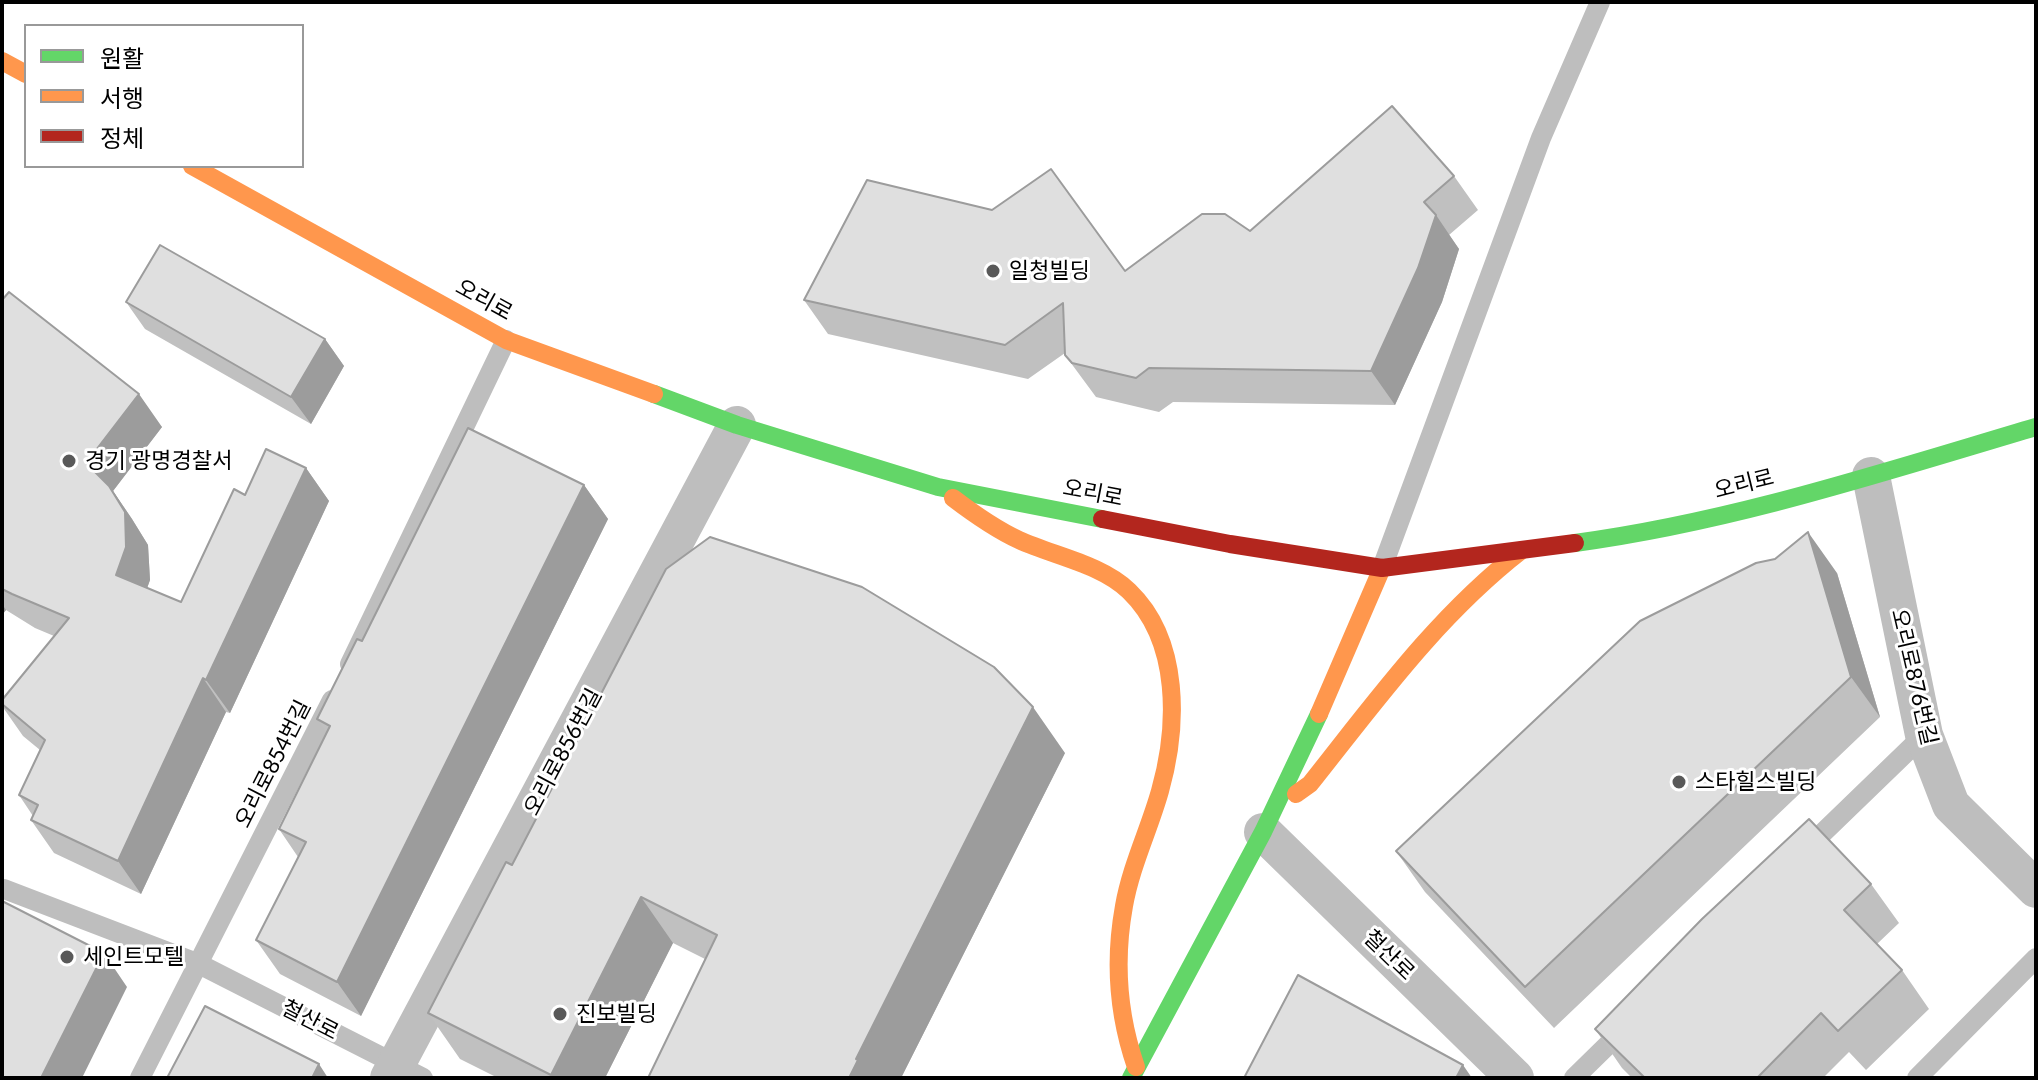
<!DOCTYPE html>
<meta charset="utf-8">
<style>
body{margin:0}
#map{position:relative;width:2038px;height:1080px;overflow:hidden;background:#fff;font-family:Lato,"Noto Sans KR",sans-serif}
canvas{display:block}
.frame{position:absolute;inset:0;border:4px solid #000;pointer-events:none}
.legend{position:absolute;left:24px;top:24px;width:280px;height:144px;box-sizing:border-box;background:#fff;border:2px solid #999;margin:0;padding:10px 14px;list-style:none;font-size:24px;color:#000}
.legend li{display:flex;align-items:center;gap:16px;height:40px}
.legend b{width:40px;border:2px solid #999}
</style>
<div id="map">
<canvas width="2038" height="1080"></canvas>
<div class="frame"></div>
<ul class="legend">
<li><b style="height:10px;background:#63d668"></b>원활</li>
<li><b style="height:10px;background:#ff974d"></b>서행</li>
<li><b style="height:10px;background:#b3261e"></b>정체</li>
</ul>
</div>
<script>
const context = document.querySelector('canvas').getContext('2d');
context.lineJoin = 'round';
function trace(path, color, width, dash) { context.strokeStyle = color; context.lineWidth = width; context.lineCap = dash ? 'butt' : 'round'; context.setLineDash(dash || []); context.stroke(path); }
function paint(path, color) { context.fillStyle = color; context.fill(path, 'evenodd'); }
function label(font, color, halo, rows, align = 'center') {
  context.font = font + ' Lato,"Noto Sans KR",sans-serif'; context.lineWidth = 6; context.setLineDash([]); context.textBaseline = 'middle'; context.strokeStyle = halo; context.fillStyle = color; for (const [text, x, y, turn = 0] of rows) {
    context.save(); context.translate(x, y); context.rotate((+turn || 0) * Math.PI / 180); context.textAlign = isNaN(turn) ? turn : align; if (halo) context.strokeText(text, 0, 0); context.fillText(text, 0, 0); context.restore();
  }
}
const lane = new Path2D(`
 M1382 568 1541 138 1600 2
 M350 664 506 340
 M1803 852 1924 735
 M4 889 197 963 423 1078
 M140 1078 332 700
 M1574 1078 1624 1029
 M1917 1078 2036 958`);
const street = new Path2D(`
 M1871 476 1924 735 1951 805 2036 889
 M1263 832 1515 1078
 M389 1078 737 425`);
const fast = new Path2D(`
 M654 394 737 425 938 487 1102 519
 M1575 543C1732 522 1884 472 2036 427
 M1131 1078 1263 832 1319 714`);
const slow = new Path2D(`
 M2 61 26 74
 M192 166 506 340 654 394
 M953 498C974 514 995 529 1019 540 1054 556 1101 564 1129 591 1181 641 1178 727 1160 791 1149 830 1131 866 1124 906 1114 961 1118 1015 1136 1067
 M1319 714 1382 568
 M1296 794 1310 784C1376 701 1437 616 1522 550`);
const jam = new Path2D(`
 M1102 519 1230 544 1382 568 1575 543`);
const wall = new Path2D(`
 M1454 176 1478 210 1449 235 1459 249 1442 302 1395 405 1173 402 1159 412 1096 397 1065 355V353L1028 379 828 334 804 300 1125 271 1250 231Z
 M2 300 162 427 113 491 132 519 148 545 150 580 147 588 181 602 245 495 306 468 329 501 230 713 226 712 141 894 54 853 31 820 33 816 19 795 40 750 23 736 2 706V700L54 636 35 628 6 610 2 615Z
 M126 302 325 339 344 366 311 424 145 329Z
 M584 485 608 519 361 1016 280 974 256 940 298 857 279 829 327 733 317 719 362 641Z
 M1837 573 1880 717 1554 1028 1425 892 1396 851Z
 M1065 753 901 1078H648L705 959 673 943 605 1078H498L460 1059 428 1013 512 865Z
 M1871 884 1899 923 1877 944 1902 970 1929 1009 1866 1070 1849 1052 1823 1078H1632L1622 1068 1595 1029Z`);
const shadedWall = new Path2D(`
 M1436 215 1459 249 1442 302 1395 405 1371 371Z
 M325 339 344 366 311 424 291 397Z
 M139 394 162 427 113 491 132 519 148 545 150 580 140 608 116 575 86 463Z
 M306 468 329 501 230 713 206 680Z
 M584 485 608 519 361 1016 337 982Z
 M1808 532 1837 573 1880 717 1851 677Z
 M2 604 6 610 2 615Z
 M203 678 226 712 141 894 118 861Z
 M1033 707 1065 753 901 1078H849L856 1059Z
 M641 897 673 943 605 1078H553L551 1075Z
 M104 953 127 987 82 1078H41Z
 M319 1064 328 1078H312Z
 M1463 1065 1472 1078H1456Z`);
const building = new Path2D(`
 M1392 106 1454 176 1424 202 1436 215 1418 268 1371 371 1149 368 1136 378 1072 363 1065 355 1063 303 1005 345 804 300 867 180 992 210 1051 169 1125 271 1202 214H1225L1250 231Z
 M160 245 325 339 291 397 126 302Z
 M9 292 139 394 86 463 109 486 125 512 126 547 116 575 181 602 234 489 245 495 266 449 306 468 206 680 203 678 118 861 31 820 38 805 19 795 45 740 2 704V700L69 618 12 594 2 589V300Z
 M468 428 584 485 337 982 256 940 306 842 279 829 330 726 317 719 357 639 362 641Z
 M1808 532 1851 677 1525 987 1396 851 1640 621 1756 563 1775 559Z
 M710 537 862 587 994 667 1033 707 856 1059 858 1060 849 1078H648L717 935 641 897 551 1075 428 1013 506 862 512 865 666 569Z
 M1809 819 1871 884 1844 910 1902 970 1838 1031 1821 1013 1757 1078H1645L1595 1029 1702 919Z
 M2 901 104 953 41 1078H2Z
 M1298 975 1463 1065 1456 1078H1244Z
 M205 1006 319 1064 312 1078H167Z`);
const markers = [
 [993,271,8,"#595959"],
 [69,461,8,"#595959"],
 [1679,782,8,"#595959"],
 [67,957,8,"#595959"],
 [560,1014,8,"#595959"]
];
const poiNames = [
 ["일청빌딩",1009,271],
 ["경기 광명경찰서",85,461],
 ["스타힐스빌딩",1695,782],
 ["세인트모텔",83,957],
 ["진보빌딩",576,1014]
];
const streetNames = [
 ["오리로",484,300,29],
 ["오리로",1744,484,-14],
 ["오리로",1093,493,11],
 ["오리로876번길",1914,677,77],
 ["오리로856번길",563,752,-62],
 ["오리로854번길",273,764,-63],
 ["철산로",1389,955,44],
 ["철산로",310,1020,27]
];
trace(lane, '#bebebe', 20);
trace(street, '#bebebe', 38);
trace(fast, '#63d668', 18);
trace(slow, '#ff974d', 18);
trace(jam, '#b3261e', 18);
paint(wall, '#c0c0c0');
paint(shadedWall, '#9c9c9c');
paint(building, '#dfdfdf');
trace(building, '#9c9c9c', 2);
for (const [x, y, r, color] of markers) { const dot = new Path2D(); dot.arc(x, y, r, 0, 2 * Math.PI); context.fillStyle = color; context.fill(dot); trace(dot, '#fff', 3); }
label('22px', '#000', '#fff', poiNames, 'left');
label('22px', '#000', '#fff', streetNames);
</script>
